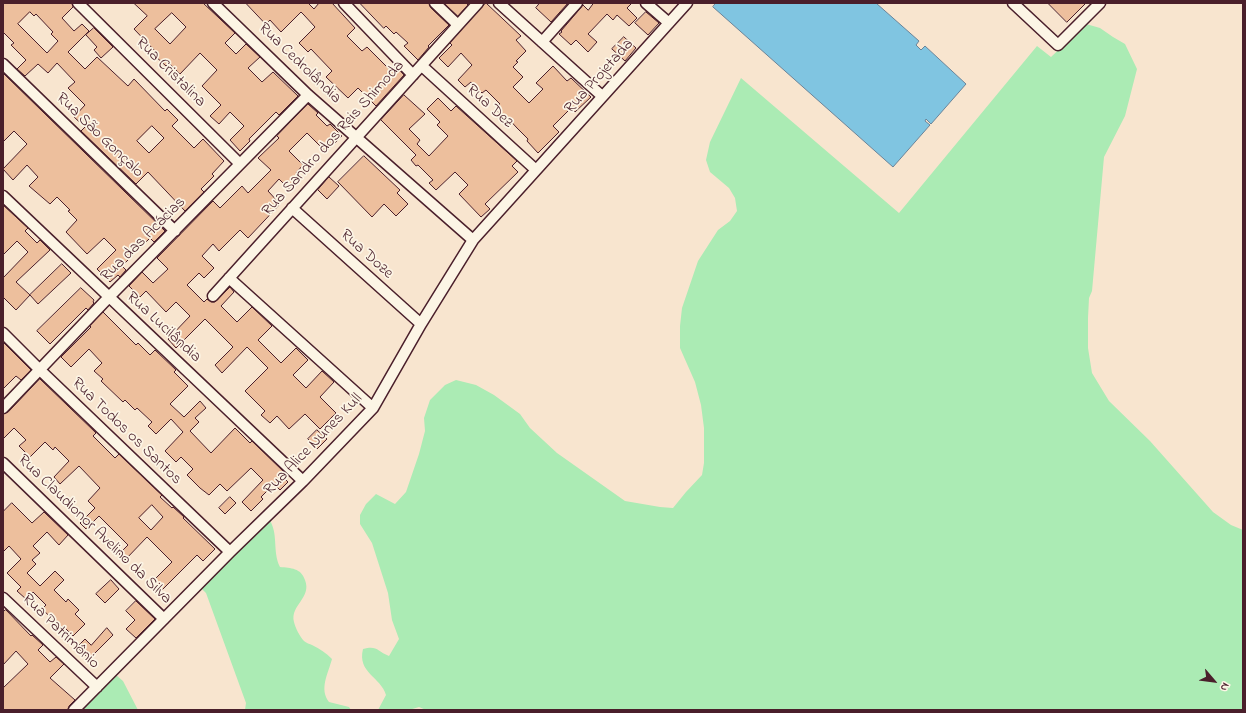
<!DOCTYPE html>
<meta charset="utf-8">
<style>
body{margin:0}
#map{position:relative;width:1246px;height:713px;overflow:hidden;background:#f8e5cf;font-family:"Indie Flower",sans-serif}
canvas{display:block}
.frame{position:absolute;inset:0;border:4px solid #4a1f2b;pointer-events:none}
.north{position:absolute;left:1194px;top:661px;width:40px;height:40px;-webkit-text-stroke:3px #fcf5e5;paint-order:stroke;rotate:118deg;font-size:11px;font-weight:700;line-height:16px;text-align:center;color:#4a1f2b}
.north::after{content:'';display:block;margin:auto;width:14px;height:18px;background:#4a1f2b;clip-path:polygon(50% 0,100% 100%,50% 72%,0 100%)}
</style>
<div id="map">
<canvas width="1246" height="713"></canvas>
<div class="frame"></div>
<div class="north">N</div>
</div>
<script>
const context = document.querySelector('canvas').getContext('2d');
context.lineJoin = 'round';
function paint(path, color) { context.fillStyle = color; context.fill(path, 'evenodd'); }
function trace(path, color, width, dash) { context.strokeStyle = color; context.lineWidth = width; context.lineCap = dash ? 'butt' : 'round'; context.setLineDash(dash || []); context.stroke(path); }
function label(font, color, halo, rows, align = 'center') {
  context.font = font + ' "Indie Flower",sans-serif'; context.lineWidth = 3.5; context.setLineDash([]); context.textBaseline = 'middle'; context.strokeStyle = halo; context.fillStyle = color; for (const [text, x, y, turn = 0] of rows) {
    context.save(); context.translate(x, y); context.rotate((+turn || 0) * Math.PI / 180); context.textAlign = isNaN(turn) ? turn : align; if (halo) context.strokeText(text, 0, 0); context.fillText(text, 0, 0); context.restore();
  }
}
const green = new Path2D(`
 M1086 24 1100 28 1113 37 1125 44 1137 69 1125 116 1104 157 1092 291 1089 298 1088 318V348L1092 373 1109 401 1150 441 1213 512 1231 525 1243 530V710H426L419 707 409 710H378L386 695C381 677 357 673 363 649 377 645 377 651 389 656L399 639 392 620 388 593 372 543 360 524V515L366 504 376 494 395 504 406 492 419 454 425 431 424 418 430 400 445 385 456 380 476 385 494 395 520 414 530 428 557 453 625 501 660 507 673 508 686 492 702 475 704 463V428L701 405 695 382 680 348V326L682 308 698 261 718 230 730 221 737 211 735 198 729 188 710 172 706 160 710 142 741 78 899 213 1037 46 1051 57Z
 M269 519C279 534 272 551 280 567 291 568 301 568 305 580 312 598 290 605 294 622 295 627 300 637 304 641 306 643 310 644 312 645 320 649 326 653 332 659 328 674 319 689 329 702L349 707 351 710H245L246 703 206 593 201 588Z
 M116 675 123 681 138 710H82Z`);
const water = new Path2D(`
 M716 3H876L919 41 916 45 921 50 925 46 966 84 931 124 926 119 925 121 930 125 893 167 713 7Z`);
const building = new Path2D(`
 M3 3H72L73 7 62 18 74 31 82 24 89 31 68 52 85 69 97 57 128 86 134 79 165 111 167 109 178 120 172 126 194 148 203 139 224 161 212 174 214 176 201 189 204 192 185 211 148 172 136 184 81 131 85 127 74 117 85 105 68 88 75 82 57 63 48 73 38 64 25 76 17 69 26 60 11 45 14 43 3 32ZM30 12 34 16 36 14 53 32 51 34 58 41 47 53 18 24ZM152 126 164 138 149 153 137 141Z
 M134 3H203L235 33 225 43 236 54 246 44 260 57 248 68 262 82 273 72 298 96 279 115 276 112 249 139 250 141 240 151 230 140 244 126 230 112 219 124 210 116 221 105 202 86 217 70 200 53 180 74 169 63 166 66 154 55 156 52 134 29 147 16ZM172 13 186 27 170 44 155 29Z
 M246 3H310L309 4 314 9 319 3H332L355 28 347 36 362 51 367 47 391 71 396 66 404 75 376 106 358 88 348 98 326 77 332 71 311 49 308 52 299 43 315 27 304 15 301 12 281 32 270 20 266 24Z
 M360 3H429L431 8 449 25 428 46 429 47 418 60 404 46 408 43 396 32 394 34 386 26 384 28Z
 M444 3H466L468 5 458 16Z
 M486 3 521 36 516 40 526 51 516 61 518 62 513 67 523 77 513 87 529 103 543 89 536 83 553 66 567 81 571 78 591 97 575 112 571 108 553 126 559 132 538 153 527 141 528 139 517 128 505 115 503 117 495 109 500 104 486 90 482 93 471 82 465 87 458 80 472 65 461 53 448 67 439 58 452 45 450 43Z
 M540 3H568L551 22 536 8Z
 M594 3H632L627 8 637 18 629 26 617 15 613 20 607 14 588 34 597 42 588 52 576 40 571 45 559 34 562 32 561 31 583 5 588 10Z
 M1048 3H1086L1067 22Z
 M646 12 659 23 648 35 635 23Z
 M94 28 113 47 101 58 94 50 97 47 86 35Z
 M624 37 636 48 625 61 612 49Z
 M3 73 165 231 154 242 150 238 122 266 126 270 120 277 118 275 110 282 97 269 116 250 104 238 87 254 66 232 77 220 68 211 70 210 57 197 50 204 29 186 38 177 27 165 13 180 3 169 27 144 14 131 3 142Z
 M404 95 425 114 409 129 420 140 417 144 429 156 448 136 437 125 440 122 427 109 438 98 451 111 456 106 517 161 512 166 518 172 485 204 490 209 481 217 459 194 468 185 455 172 436 190 429 183 433 180 418 165 416 166 411 160 416 155 381 120Z
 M308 104 318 113 316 115 327 126 330 124 342 136 326 152 307 133 289 151 303 165 296 173 300 177 289 189 279 179 268 191 280 204 248 238 240 230 219 251 213 244 202 256 214 268 204 278 199 273 187 285 204 302 207 299 211 302H215L230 287 234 292 221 306 237 322 252 307 272 326 258 340 281 363 296 348 308 360 293 375 306 388 322 371 334 382 320 397 336 413 320 429 305 414 289 429 277 416 270 423 261 415 265 411 245 391 268 368 247 347 222 373 215 365 233 347 205 319 176 348 168 339 190 316 176 302 166 312 146 291 140 297 129 286 142 272 153 283 168 269 157 258 213 201 220 208 242 186 248 193 271 170 258 158 279 138 277 136Z
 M364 156 400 190 397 193 408 204 396 216 384 204 372 217 338 182Z
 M329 177 339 186 327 199 318 190Z
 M3 205 28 228 25 231 37 243 40 240 50 250 16 282 30 295 16 310 3 297V278L28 252 17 241 3 255Z
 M62 264 71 273 38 304 30 295Z
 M81 288 94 300 93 302 94 303 88 310 86 308 50 344 37 331Z
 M103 312 136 345 138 343 150 355 155 350 176 370 174 372 188 386 170 404 184 417 200 401 206 408 195 418 199 422 190 431 211 453 235 428 250 443 252 441 285 473 282 476 288 482 280 490 274 484 261 497 263 499 251 511 242 502 263 480 251 468 227 491 220 484 209 495 200 488 187 475 193 469 181 457 176 462 165 451 183 432 171 419 156 434 148 426 152 422 137 408 135 410 125 400 123 402 101 381 103 379 94 371 102 363 89 349 71 367 61 357 91 327 90 326Z
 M3 342 31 370 21 380 16 376 3 389Z
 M40 379 96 433 93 436 115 458 119 454 162 495 160 497 172 508 173 507 184 517 183 518 215 549 203 561 197 555 158 594 149 585 172 562 147 537 125 560 119 554 128 545 99 516 86 529 80 523 95 508 88 501 100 488 79 466 60 484 54 477 69 461 55 447 53 450 45 442 30 457 19 446 26 440 14 428 3 439V414L8 412ZM152 505 163 517 151 530 139 518Z
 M317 430 327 439 317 449 308 439Z
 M230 497 236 503 225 514 219 508Z
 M12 503 32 523 44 512 68 535 59 545 47 532 33 546 40 553 32 560 36 564 27 573 40 586 55 571 64 580 54 590 66 602 68 599 79 610 75 614 85 624 73 636 63 626 62 628 42 609 46 605 33 592 26 599 17 591 21 587 7 573 21 559 9 546 3 552V512Z
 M111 580 119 589 105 603 96 594Z
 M136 601 155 619 136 638 126 629 135 620 126 611Z
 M6 610 31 636 32 635 43 645 38 650 50 662 56 657 64 664 50 678 75 700 69 706 68 710H3V688L28 664 16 651 3 665V612Z
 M107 628 113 635 89 659 77 647 85 639 91 645Z`);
const street = new Path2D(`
 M78 3 240 164
 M213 3 308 95 473 240
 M344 3 413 75
 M435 3 458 25
 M499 3 602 96
 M646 3 669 23
 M1013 3 1058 45 1100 3
 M542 42 577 3
 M3 64 175 231
 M422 66 536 170
 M3 196 303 481
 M292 208 421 324
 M229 278 373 408
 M213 296 478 3
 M3 333 40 370 230 552
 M3 408 109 297 308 95
 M3 463 164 619
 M3 598 97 687
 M74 710 230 552 303 481 373 408 421 324 473 240 687 3`);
const streetNames = [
 ["Rua Cedrolândia",299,64,44],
 ["Rua Cristalina",170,73,45],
 ["Rua Projetada",600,77,-48],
 ["Rua Dez",489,107,42],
 ["Rua São Gonçalo",99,136,44],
 ["Rua Sandro dos Reis Shimoda",334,139,-48],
 ["Rua das Acácias",144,240,-45],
 ["Rua Doze",366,255,42],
 ["Rua Lucilândia",163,328,43],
 ["Rua Todos os Santos",126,432,44],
 ["Rua Alice Nunes Kull",314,445,-46],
 ["Rua Claudionor Avelino da Silva",94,530,44],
 ["Rua Patrimônio",60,632,44]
];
paint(green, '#abebb4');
paint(water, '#80c5e1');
trace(water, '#6a8398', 1);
paint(building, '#edbf9d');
trace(building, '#4a1f2b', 1);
trace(street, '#4a1f2b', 13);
trace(street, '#fcf5e5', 10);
label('16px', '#4a1f2b', '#fcf5e5', streetNames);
</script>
